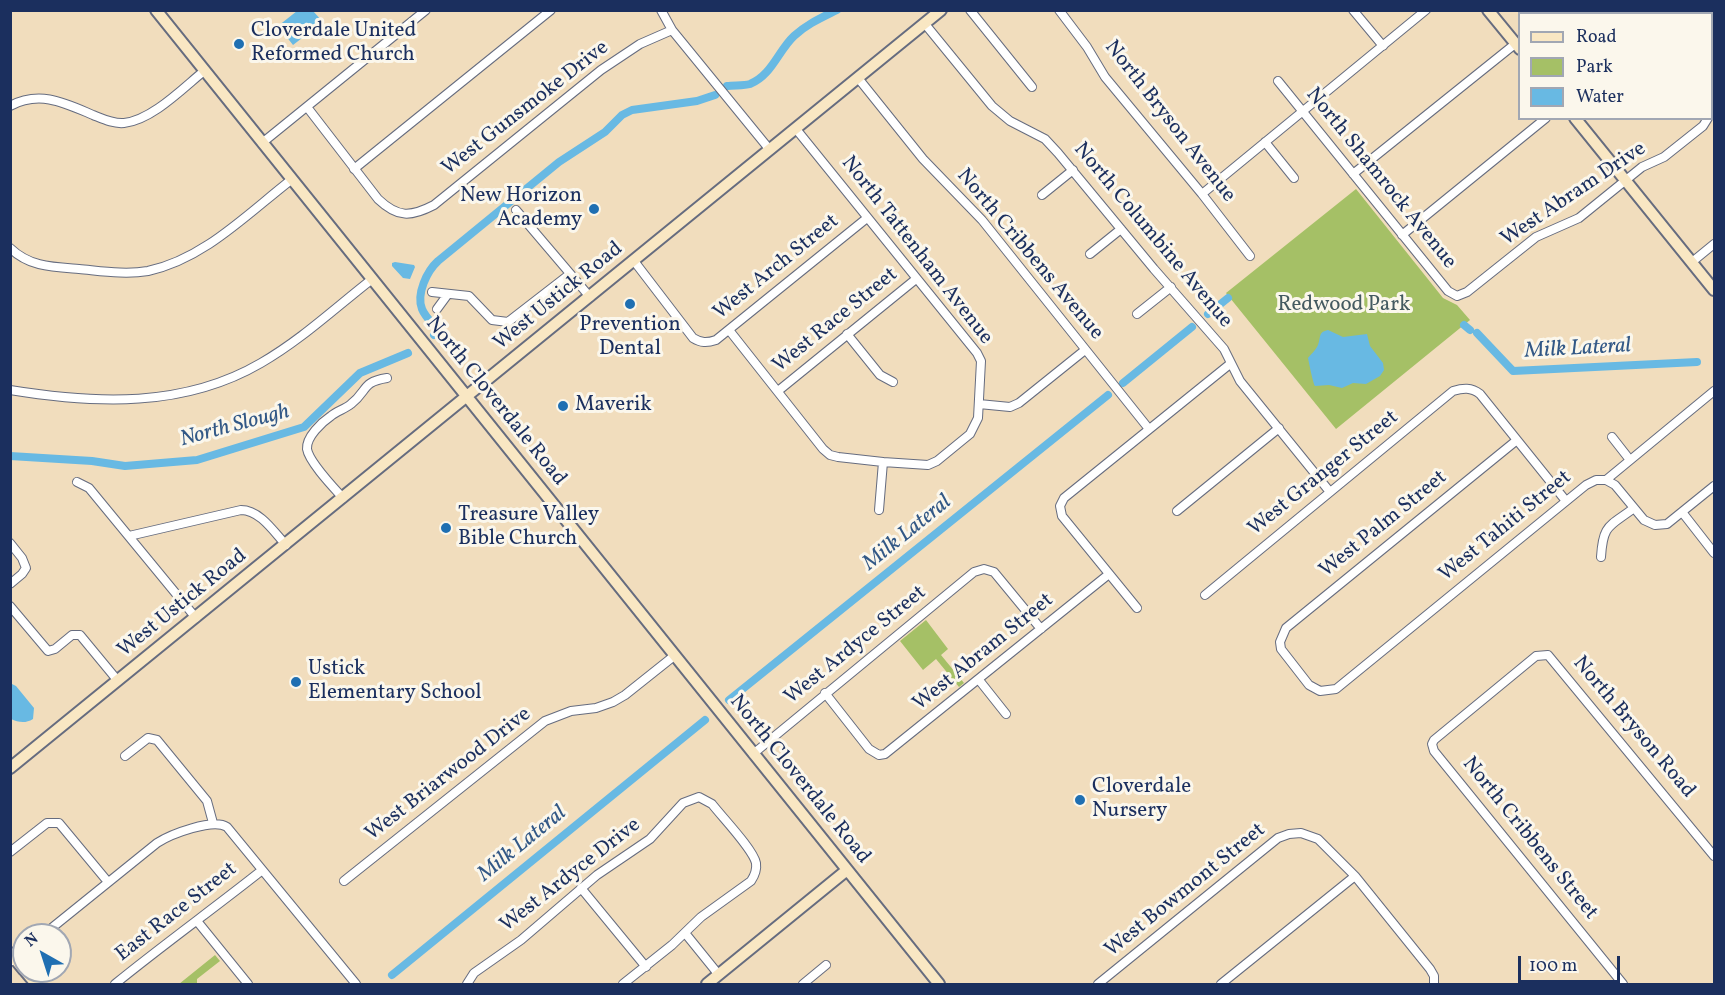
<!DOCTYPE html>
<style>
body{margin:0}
#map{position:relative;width:1725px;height:995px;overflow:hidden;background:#f1ddbd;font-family:Vollkorn,serif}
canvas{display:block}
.frame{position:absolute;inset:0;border:12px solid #1b2f5e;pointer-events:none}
.legend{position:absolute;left:1518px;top:12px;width:195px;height:108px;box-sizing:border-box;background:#fbf7ec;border:2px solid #a1a7b3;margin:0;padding:8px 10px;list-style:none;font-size:18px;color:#1b2f5e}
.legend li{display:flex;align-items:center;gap:12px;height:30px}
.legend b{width:30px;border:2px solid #a1a7b3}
.north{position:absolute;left:12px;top:923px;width:60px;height:60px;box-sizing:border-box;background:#fbf7ec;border:2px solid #a1a7b3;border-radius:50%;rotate:321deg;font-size:16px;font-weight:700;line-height:24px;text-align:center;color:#1b2f5e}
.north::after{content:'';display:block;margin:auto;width:21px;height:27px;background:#1f6fb2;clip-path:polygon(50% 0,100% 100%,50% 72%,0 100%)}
.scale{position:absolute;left:1518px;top:956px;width:102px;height:27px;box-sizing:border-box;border:3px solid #1b2f5e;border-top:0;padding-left:8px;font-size:18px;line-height:21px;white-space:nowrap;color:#1b2f5e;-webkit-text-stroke:4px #fbf7ec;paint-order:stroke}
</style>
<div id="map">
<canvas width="1725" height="995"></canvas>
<div class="frame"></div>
<ul class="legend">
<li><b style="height:8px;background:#f9e7c3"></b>Road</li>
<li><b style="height:16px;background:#a5c066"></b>Park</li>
<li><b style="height:16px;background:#68b9e3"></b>Water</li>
</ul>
<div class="north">N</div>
<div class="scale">100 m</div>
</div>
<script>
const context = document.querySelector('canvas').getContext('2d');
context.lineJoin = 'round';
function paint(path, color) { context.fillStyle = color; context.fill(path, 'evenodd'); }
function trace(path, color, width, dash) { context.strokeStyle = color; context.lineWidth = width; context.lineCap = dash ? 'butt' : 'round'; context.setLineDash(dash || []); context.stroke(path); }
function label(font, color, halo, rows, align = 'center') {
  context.font = font + ' Vollkorn,serif'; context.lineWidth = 6; context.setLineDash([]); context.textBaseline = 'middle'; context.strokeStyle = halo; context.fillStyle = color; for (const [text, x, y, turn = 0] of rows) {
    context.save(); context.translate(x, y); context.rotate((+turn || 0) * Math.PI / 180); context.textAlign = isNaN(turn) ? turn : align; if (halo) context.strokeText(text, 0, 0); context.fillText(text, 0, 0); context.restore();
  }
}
const green = new Path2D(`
 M1356 189 1443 298 1457 305 1470 320 1336 429 1226 293Z
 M926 620 948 649 941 655 964 683 959 687 936 659 923 670 900 641Z
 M215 955 220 961 197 979V984H179Z`);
const water = new Path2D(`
 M297 11H313L323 22 293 45 278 26Z
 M395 262 414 265 415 267 410 279 403 278 392 266V263Z
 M1328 330 1343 337 1367 334 1370 346 1383 363 1384 370 1380 376 1366 384 1353 383 1342 388 1329 385 1315 386C1313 383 1309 363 1308 358 1311 354 1316 350 1318 345 1321 337 1318 332 1328 330Z
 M10 683 16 686 34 708 33 719C25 724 18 722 11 719Z`);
const canal = new Path2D(`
 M727 86C734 85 744 86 750 84 772 75 778 51 794 36 807 24 821 18 837 10
 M1208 314 1228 298
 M1464 325 1470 330
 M1477 333 1513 371 1697 362
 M434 335 439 331C433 324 425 317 422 309 416 294 427 271 438 261L559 162 605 132 622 115 632 110 697 101 715 95
 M1123 383 1192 327
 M10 456 92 461 125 466 197 460 304 427 360 373 408 353
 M729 700 1108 395
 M392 975 705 720`);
const street = new Path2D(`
 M661 10 672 30 770 150
 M970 10 1032 87
 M1059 10 1087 47 1105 77 1202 194 1250 256
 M1353 10 1383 46
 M1603 13 1606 10
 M1685 14 1689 10
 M1712 18 1714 21
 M925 24 992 106 1010 121 1045 139 1058 153 1154 269 1224 349 1240 381 1330 492
 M858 78 923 159 982 220 1149 429
 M1278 81 1448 291 1457 296 1467 292 1536 237 1579 218 1642 167 1664 157 1703 126 1708 118
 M10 106C40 90 65 103 93 115 103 119 113 124 124 123 152 120 183 88 204 71
 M307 107 378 199C398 218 411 217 434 205L601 70 640 44 672 30
 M1712 108 1714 95
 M796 129 977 353 981 361 978 418 970 434 937 461 928 465 883 462
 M1265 142 1294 178
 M262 143 426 10
 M354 169 551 10
 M1353 174 1515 44
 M1202 194 1426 10
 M1042 195 1073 170
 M516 210 590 297
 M1402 235 1546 118
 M10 248C30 267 52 267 79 269 101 271 125 275 148 271 204 259 247 214 291 180
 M1090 254 1121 229
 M634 261 693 338C701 343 707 343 716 340L867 218
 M1692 262 1714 244
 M432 292 469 296 492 320 508 322 570 274
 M437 309 448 294
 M1137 314 1171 287
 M729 330 823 449 830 455 838 457 883 462 879 510
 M847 334 880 375 893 382
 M10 390C96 404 184 408 261 363 301 340 335 308 371 280
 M778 391 916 279
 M979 404 1010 407 1019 403 1085 350
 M1612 437 1630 460
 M1517 440 1286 628 1280 642 1281 649 1309 685 1320 691 1336 689 1586 485 1596 480H1606L1714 391
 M1606 480 1615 485 1644 520 1655 525 1667 524 1714 486
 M77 482 89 488 196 618
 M343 498C334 488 309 462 307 449 306 437 322 422 331 416 337 411 345 409 351 404 368 391 361 382 387 378
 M1177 511 1279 428
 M1682 512 1714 553
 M129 536 241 510C260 510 274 532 286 545
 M10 543 22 558 26 568 22 574 10 584
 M1601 557C1603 524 1609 527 1634 508
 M1205 595 1453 391C1463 388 1471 387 1480 394L1566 501
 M10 606 48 651 55 649 72 635H80L118 681
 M1137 608 1062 516 1060 506 1064 498 1230 364
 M979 680 1006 714
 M825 693 869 749 879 755 885 754 1109 574
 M753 754 974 572 984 569 994 572 1041 629
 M125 756 148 738 157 740 207 801 213 823
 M10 852 47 823H59L108 882
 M344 881 545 721 571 711 596 708 613 702 625 695 674 656
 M581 888 646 967
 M197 921 248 984
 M685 933 719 975
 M43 935 157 843C171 834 213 818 227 827L356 984
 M12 961 24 951
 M115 984C163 945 213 909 261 871
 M467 984 474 973 521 940 597 875 650 839 683 803 699 797 712 804C722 817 753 849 756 863 757 870 755 875 751 881L701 917 672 945 623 984
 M803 984 826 965
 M1098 984 1278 838 1289 834 1301 833 1318 839 1355 876 1430 969 1434 976V984
 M1221 984 1355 876
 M1623 984 1434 751 1432 744 1434 740 1536 656 1548 655 1714 856`);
const secondary = new Path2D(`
 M156 10 939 984
 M1488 10 1520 49
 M1575 118 1714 290
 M10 768 941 10
 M10 953 24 970
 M25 971 36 984
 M707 984 847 870`);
const markers = [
 [239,44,6,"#1f6fb2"],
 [594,209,6,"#1f6fb2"],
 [630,304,6,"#1f6fb2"],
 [563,406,6,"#1f6fb2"],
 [446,528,6,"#1f6fb2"],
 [296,682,6,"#1f6fb2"],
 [1080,800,6,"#1f6fb2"]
];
const poiNames = [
 ["Cloverdale United",251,32],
 ["Reformed Church",251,56],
 ["New Horizon",582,197,"right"],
 ["Academy",582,221,"right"],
 ["Prevention",630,326,"center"],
 ["Dental",630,350,"center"],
 ["Maverik",575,406],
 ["Treasure Valley",458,516],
 ["Bible Church",458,540],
 ["Ustick",308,670],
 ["Elementary School",308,694],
 ["Cloverdale",1092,788],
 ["Nursery",1092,812]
];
const streetNames = [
 ["West Gunsmoke Drive",526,109,-38],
 ["North Bryson Avenue",1169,122,52],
 ["North Shamrock Avenue",1380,179,51],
 ["West Abram Drive",1574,195,-34],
 ["North Columbine Avenue",1152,236,50],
 ["North Tattenham Avenue",916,251,52],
 ["North Cribbens Avenue",1029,255,50],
 ["West Arch Street",777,268,-39],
 ["West Ustick Road",559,297,-39],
 ["West Race Street",836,321,-39],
 ["North Cloverdale Road",495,402,51],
 ["West Granger Street",1324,474,-39],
 ["West Palm Street",1384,525,-39],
 ["West Tahiti Street",1506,527,-39],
 ["West Ustick Road",183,604,-39],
 ["West Ardyce Street",856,646,-39],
 ["West Abram Street",984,653,-39],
 ["North Bryson Road",1633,728,50],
 ["West Briarwood Drive",449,775,-38],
 ["North Cloverdale Road",799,780,51],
 ["North Cribbens Street",1529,839,51],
 ["West Ardyce Drive",571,876,-38],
 ["West Bowmont Street",1186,891,-39],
 ["East Race Street",177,913,-38]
];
const parkNames = [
 ["Redwood Park",1344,306]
];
const waterNames = [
 ["Milk Lateral",1578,350,-3],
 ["North Slough",235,427,-15],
 ["Milk Lateral",908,534,-39],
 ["Milk Lateral",523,845,-39]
];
paint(green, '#a5c066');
paint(water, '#68b9e3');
trace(canal, '#68b9e3', 8);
trace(street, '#666c7f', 10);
trace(secondary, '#666c7f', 14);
trace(street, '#fff', 8);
trace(secondary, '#f9e7c3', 10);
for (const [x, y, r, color] of markers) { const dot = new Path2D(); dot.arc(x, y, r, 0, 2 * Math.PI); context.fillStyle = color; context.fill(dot); trace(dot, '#fbf7ec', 2); }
label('21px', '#1b2f5e', '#fbf7ec', poiNames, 'left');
label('21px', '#1b2f5e', '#fbf7ec', streetNames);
label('21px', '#445a60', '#fbf7ec', parkNames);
label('italic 22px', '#325886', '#fbf7ec', waterNames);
</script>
